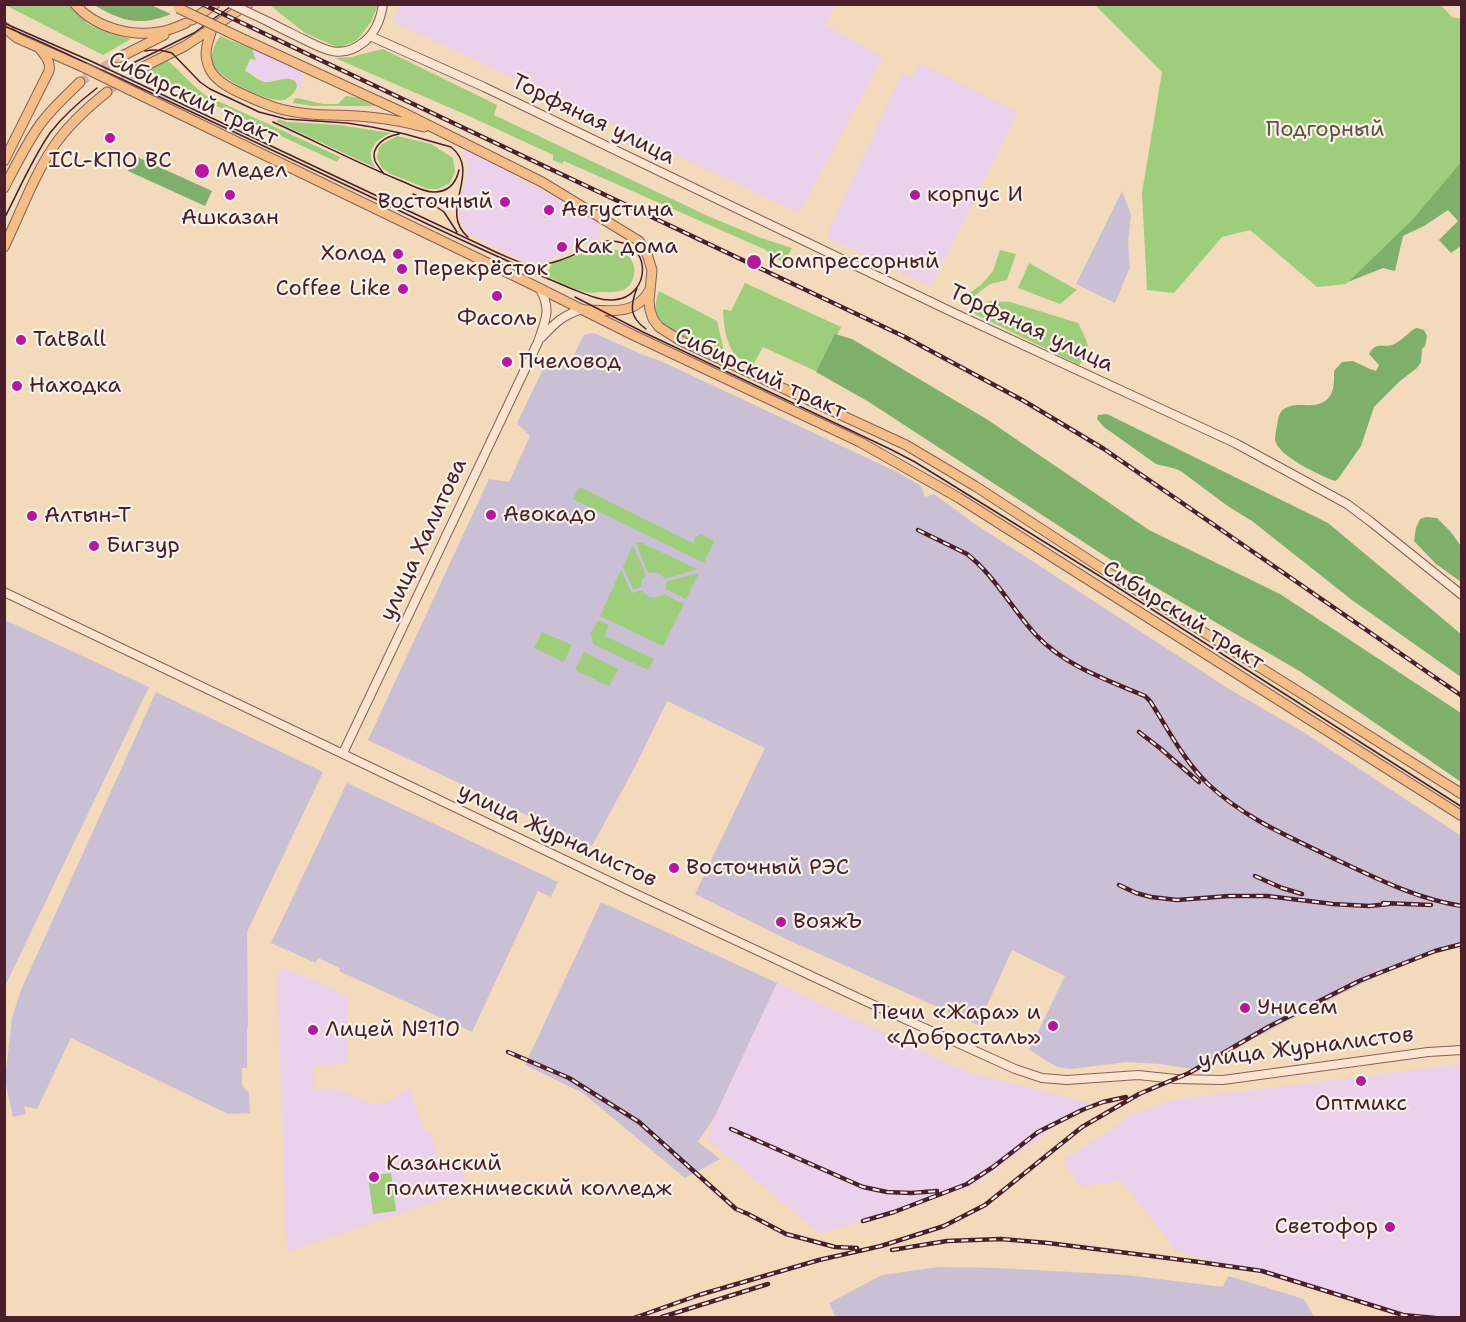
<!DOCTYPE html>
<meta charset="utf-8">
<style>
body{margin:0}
#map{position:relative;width:1466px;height:1322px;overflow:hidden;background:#f2daba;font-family:"Shantell Sans",sans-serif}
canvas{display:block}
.frame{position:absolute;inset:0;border:6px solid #4a1f2b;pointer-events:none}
</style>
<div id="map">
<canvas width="1466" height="1322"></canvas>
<div class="frame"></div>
</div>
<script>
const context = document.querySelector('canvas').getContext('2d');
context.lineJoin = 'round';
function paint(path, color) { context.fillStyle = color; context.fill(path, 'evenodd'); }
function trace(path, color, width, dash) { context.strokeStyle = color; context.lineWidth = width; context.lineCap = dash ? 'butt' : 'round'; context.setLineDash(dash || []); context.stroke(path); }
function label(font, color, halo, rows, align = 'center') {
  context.font = font + ' "Shantell Sans",sans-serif'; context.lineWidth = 4.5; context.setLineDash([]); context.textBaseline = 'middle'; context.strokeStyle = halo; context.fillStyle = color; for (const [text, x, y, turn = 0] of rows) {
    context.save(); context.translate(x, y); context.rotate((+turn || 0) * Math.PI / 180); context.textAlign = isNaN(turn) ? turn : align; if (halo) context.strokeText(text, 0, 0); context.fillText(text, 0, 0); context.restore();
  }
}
const built = new Path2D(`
 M400 4 835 5 825 25 883 58 799 213 392 21Z
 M253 50 304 71 301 90 297 88V83L294 79H278L266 82 260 80 252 72 246 70Z
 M920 63 1018 112 931 286 826 237 902 73 912 77Z
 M463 148 597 219 601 237 542 263H529L479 240 465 230 462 224 459 205 465 183 467 166Z
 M284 967 347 996V1064L314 1066 315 1089 340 1090 370 1104 387 1103 409 1087 424 1129 429 1133 433 1140 441 1163 458 1156 468 1190 287 1252 277 974Z
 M777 983 964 1071 1089 1103 971 1187 820 1234 707 1139 714 1118Z
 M1461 1064V1317H1401L1323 1292 1177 1251 1121 1181 1080 1186 1063 1160 1115 1127 1129 1115 1174 1100Z`);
const industrial = new Path2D(`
 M1122 191 1131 215 1128 242 1130 267 1115 303 1076 284Z
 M591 333 596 334 641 354 665 363 897 472 921 486 925 497 934 494 972 522 1229 689 1305 733 1461 836V955L1457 943 1416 956 1193 1069 1160 1064 1127 1062 1070 1069 1057 1067 1029 1050 1065 976 1012 950 978 1025 786 939 695 894 765 748 667 701 637 763 592 846 368 740 489 479 509 482 530 436 517 423 547 361 553 360 568 367 584 335Z
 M5 620 149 687 5 986Z
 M156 692 323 772 247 932 248 1024 247 1030V1068H242V1086L249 1093 250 1113 228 1114 71 1038 37 1109 24 1106 26 1114 13 1117 5 1080 12 1018 21 990Z
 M347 783 558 882 551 897 538 891 472 1032 339 971 340 968 318 958 316 963 271 943Z
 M601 902 777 983 714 1118 698 1142 720 1159 685 1178 583 1093 525 1065Z
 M939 1267 997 1268 1126 1275 1223 1287 1228 1276 1304 1299 1314 1317 836 1318 829 1303 882 1275Z`);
const green = new Path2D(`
 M274 4H378V5L371 22 357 40 339 48 305 33 271 6Z
 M5 5H69L88 24 109 33 131 39 103 55Z
 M1095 5H1441L1452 17 1461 19V162L1412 220 1346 284 1317 287 1250 230 1222 237 1174 293 1147 290 1142 193 1162 72Z
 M220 36 252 49 256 60 250 59 245 71C252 73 257 81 265 82 274 83 284 76 293 80 303 85 291 98 284 100 269 103 221 80 214 66 209 56 214 45 220 36Z
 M383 49 497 105 494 115 710 217 761 238 792 248 784 264 764 249 564 161 562 164 553 160V155L469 116 335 58 351 57Z
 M167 60C180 71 191 84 205 95L340 157 337 162 143 72Z
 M346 96 360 98 376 106H312L293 103 294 99 297 98 323 104H338Z
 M278 119 287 122 339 125 391 133C376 139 363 152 376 168L277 122Z
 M397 136 431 144 453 158 455 172 450 183 438 189H428L391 174 382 168 377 158 379 147 384 143Z
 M598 249C608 249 618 249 626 254 638 262 637 284 623 290 616 293 608 292 600 292 595 293 590 293 586 292 572 289 559 281 546 276L552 263Z
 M1000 250 1016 254 1007 280 990 284 968 301 962 298 981 285 993 271Z
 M1029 263 1077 290 1060 304 1018 288Z
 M745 283 841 327 820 373 763 347 753 365C748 363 743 361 739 358 726 348 724 326 723 311L724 309 731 311Z
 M659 291 717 321 724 351 719 348 712 349C698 342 661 329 656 314 654 306 657 298 659 291Z
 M989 301 1010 302 1078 323C1086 340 1095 350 1079 365L971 312Z
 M579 487 693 543 696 536 699 537 700 534 714 541 704 563 573 499Z
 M639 542 642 543 697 569 665 579C661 573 655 571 648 573L636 543Z
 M633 545 646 575 642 579 641 587 633 589 623 567Z
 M621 570 632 593 642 590C647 599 656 600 664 594L684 604 663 646 600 616Z
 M699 573 686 599 666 589V582Z
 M598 620 609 625 605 636 654 659 648 670 593 644 591 633Z
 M542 632 572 645 564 662 534 648Z
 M584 652 618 669 609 686 575 670Z
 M391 1173 396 1211 373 1214 368 1176Z`);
const forest = new Path2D(`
 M94 5H151L171 14C139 27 122 21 94 5Z
 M135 156 212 191 205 206 128 171Z
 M1461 162V246L1451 253 1439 240 1458 221 1448 210 1424 226 1403 236 1395 271 1383 268 1348 282 1412 220Z
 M1417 328 1424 330 1427 336 1425 346 1422 349 1421 362 1417 368 1400 381 1374 407 1361 446 1338 479 1335 481 1332 480C1318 474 1278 456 1275 440 1275 436 1276 430 1277 426 1278 418 1279 410 1288 407 1300 402 1313 409 1325 401 1335 394 1334 382 1334 371L1342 362 1353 361 1370 369 1376 371 1379 365 1369 354C1376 341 1381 348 1392 345 1400 342 1407 334 1414 329Z
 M835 334 852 339 988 420 1149 530 1280 594 1461 713V782L1301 672 1131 573 869 402 816 372Z
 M1107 414 1328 523 1461 634V677L1352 600 1252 521 1229 507 1182 472C1174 467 1165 467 1156 464L1104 427 1097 419 1098 415Z
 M1426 517 1437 518 1450 531 1461 546V582L1436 564 1414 541 1416 528 1420 519Z`);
const primaryTunnel = new Path2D(`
 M80 82 118 58
 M107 92 139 69`);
const secondary = new Path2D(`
 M269 22C280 28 291 33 303 39 325 50 341 60 364 42 375 33 381 18 383 4
 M370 36 484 87 954 313 1235 443 1347 504 1371 522 1462 595
 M542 337C556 322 563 315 583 309
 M4 592 634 893 865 1001 1015 1069 1042 1078 1067 1080 1138 1075 1176 1079 1223 1080 1428 1052 1462 1050
 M343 753 538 342C545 321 552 310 540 289`);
const primary = new Path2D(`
 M75 4C94 27 130 37 159 32 168 31 177 27 186 23
 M192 20 215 4
 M4 27 17 38 85 68
 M212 29C209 39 204 50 207 61 210 77 224 85 238 92 251 98 264 104 277 108 307 117 339 114 369 117 388 119 406 122 424 127
 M241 38 402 112 542 182 639 241 646 251 652 270 649 301 650 310 653 319 659 327 681 341 906 445 975 486 1106 571 1462 794
 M118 58 164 35
 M139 69 185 46 248 4
 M130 90 529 283 633 335 860 442 959 498 1462 816
 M4 161 49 71C51 61 45 56 40 49
 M4 188C15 167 25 146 39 126 50 110 66 96 80 82
 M4 247C20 214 34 175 54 146 68 125 87 108 107 92
 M587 310C611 311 636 315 649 291`);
const tram = new Path2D(`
 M4 23 93 62 500 254C510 258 521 264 532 265 554 267 585 249 606 241 655 238 652 298 613 300 599 301 583 293 570 288 503 260 437 229 371 197 282 155 193 112 104 71 71 56 38 40 4 26
 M145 51C155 49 163 50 172 53L200 82 210 89 259 112 286 119 347 123 372 127 405 134 451 147C483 172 437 211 468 237
 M131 64 194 33 234 4
 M273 122C315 141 356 162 399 180 410 184 422 192 434 192 448 192 456 183 459 170
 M384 174C381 170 377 165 375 161 370 146 386 136 399 134
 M413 194 425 199 444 212 457 232
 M4 219C19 190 32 159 50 133 63 116 80 101 97 88
 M637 288C630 306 629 317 646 329
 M575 297 643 332 892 450 915 462 1106 580 1462 807`);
const rail = new Path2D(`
 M202 4 903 336 1024 401 1104 449 1462 696
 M918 530 967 554C995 576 1012 609 1036 635 1065 666 1107 680 1145 696L1150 701C1168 729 1184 761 1208 784 1245 819 1292 838 1337 860 1378 879 1417 899 1462 906
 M1139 732 1161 749 1199 782
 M1255 876 1282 888 1302 894
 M1119 885 1136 893 1151 897 1177 900 1229 896H1267L1333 904 1369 906 1389 904
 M1383 903 1431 905
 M508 1052 569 1078 639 1122 736 1209 748 1214 786 1234 835 1247 857 1248
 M731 1129 863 1187 887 1192 911 1193 937 1191
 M863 1221 894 1212 967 1184 993 1167 1038 1132 1082 1110 1103 1102 1126 1097
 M892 1250 947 1241 1001 1239 1048 1243 1199 1262 1262 1271 1403 1315 1435 1318
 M662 1317 768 1284
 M634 1318 699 1295 819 1260 881 1246 944 1226 985 1205 1082 1127 1139 1094 1189 1073 1268 1027 1359 981 1435 951 1462 944`);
const secondaryBridge = new Path2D(`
 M231 4 269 22`);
const primaryBridge = new Path2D(`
 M178 8 241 38
 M85 68 130 90`);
const markers = [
 [110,138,6,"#b5179e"],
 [202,171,8,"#b5179e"],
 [230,195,6,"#b5179e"],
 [915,195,6,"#b5179e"],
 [505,202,6,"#b5179e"],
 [549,210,6,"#b5179e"],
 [562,247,6,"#b5179e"],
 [398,254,6,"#b5179e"],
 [754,262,8,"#b5179e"],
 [402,269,6,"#b5179e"],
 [403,289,6,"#b5179e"],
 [497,296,6,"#b5179e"],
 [21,340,6,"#b5179e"],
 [507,362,6,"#b5179e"],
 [17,386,6,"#b5179e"],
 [491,515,6,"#b5179e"],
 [32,516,6,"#b5179e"],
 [94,546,6,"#b5179e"],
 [674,868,6,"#b5179e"],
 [781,922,6,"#b5179e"],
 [1245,1008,6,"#b5179e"],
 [1053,1026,6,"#b5179e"],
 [313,1030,6,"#b5179e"],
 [1361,1081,6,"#b5179e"],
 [374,1177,6,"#b5179e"],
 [1390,1227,6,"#b5179e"]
];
const streetNames = [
 ["Сибирский тракт",193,99,26],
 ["Торфяная улица",593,120,26],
 ["Торфяная улица",1031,329,25],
 ["Сибирский тракт",760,374,25],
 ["улица Халитова",424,540,-65],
 ["Сибирский тракт",1183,616,32],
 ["улица Журналистов",557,836,25],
 ["улица Журналистов",1306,1048,-7]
];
const parkNames = [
 ["Подгорный",1325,130]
];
const poiNames = [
 ["ICL-КПО ВС",110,161,"center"],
 ["Медел",216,171],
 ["корпус И",927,195],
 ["Восточный",493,202,"right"],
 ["Августина",561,210],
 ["Ашказан",230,218,"center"],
 ["Как дома",574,247],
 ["Холод",386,254,"right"],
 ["Компрессорный",768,262],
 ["Перекрёсток",414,269],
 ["Coffee Like",391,289,"right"],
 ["Фасоль",497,319,"center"],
 ["TatBall",33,340],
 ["Пчеловод",519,362],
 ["Находка",29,386],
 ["Авокадо",503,515],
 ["Алтын-Т",44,516],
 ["Бигзур",106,546],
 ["Восточный РЭС",686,868],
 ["ВояжЪ",793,922],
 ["Унисем",1257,1008],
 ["Печи «Жара» и",1041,1013,"right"],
 ["«Добросталь»",1041,1038,"right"],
 ["Лицей №110",325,1030],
 ["Оптмикс",1361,1104,"center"],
 ["Казанский",386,1164],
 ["политехнический колледж",386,1189],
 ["Светофор",1378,1227,"right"]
];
paint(built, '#ebd1eb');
paint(industrial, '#cbbfd5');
paint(green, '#9ecd7b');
paint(forest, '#7eb06b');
trace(primaryTunnel, '#d0b59d', 9, [9, 4.5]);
trace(secondary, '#85605d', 10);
trace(primary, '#85605d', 11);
trace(secondary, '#fbe5cf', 8);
trace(primary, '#f6be87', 9);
trace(tram, '#4a1f2b', 1.5);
trace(rail, '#4a1f2b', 4.5);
trace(rail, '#f7f3e8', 2, [7]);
trace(secondaryBridge, '#85605d', 10, []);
trace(primaryBridge, '#85605d', 11, []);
trace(secondaryBridge, '#fbe5cf', 8);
trace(primaryBridge, '#f6be87', 9);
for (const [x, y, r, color] of markers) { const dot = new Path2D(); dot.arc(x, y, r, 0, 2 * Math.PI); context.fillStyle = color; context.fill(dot); trace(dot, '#f7f3e8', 2); }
label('22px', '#4a1f2b', '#f7f3e8', streetNames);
label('22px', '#635343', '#f7f3e8', parkNames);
label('22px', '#4a1f2b', '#f7f3e8', poiNames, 'left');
</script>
